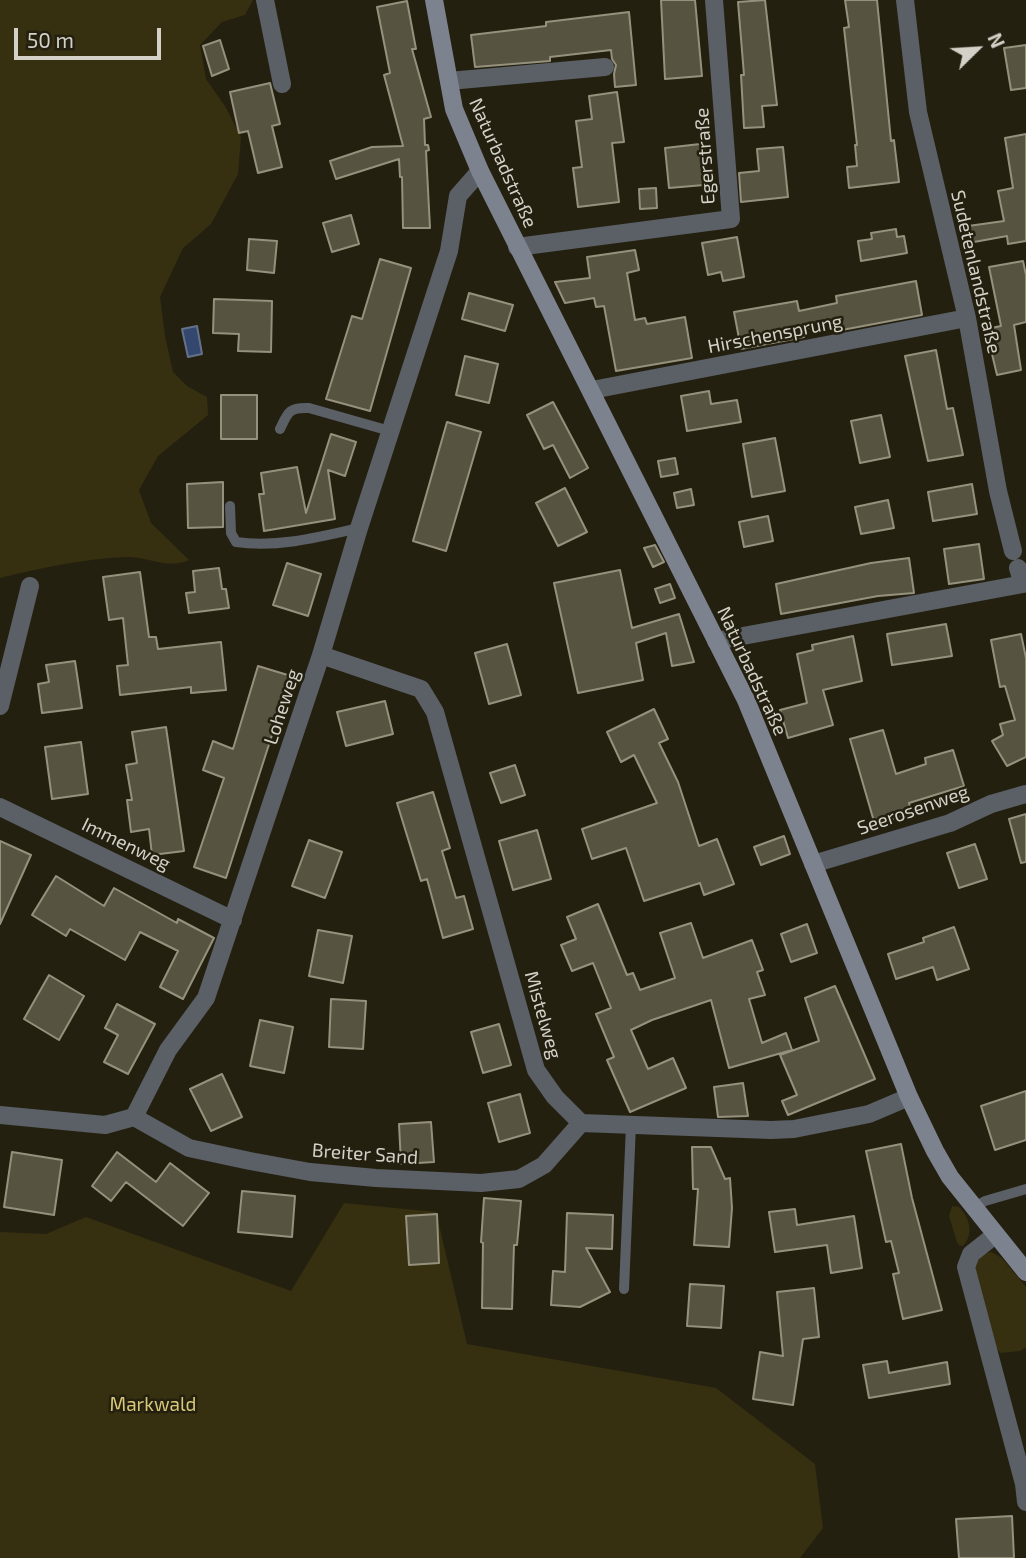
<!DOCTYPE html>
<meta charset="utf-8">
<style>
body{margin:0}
#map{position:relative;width:1026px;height:1558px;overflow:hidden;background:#242010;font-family:"Exo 2",sans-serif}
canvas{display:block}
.north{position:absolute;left:942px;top:14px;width:70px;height:70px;-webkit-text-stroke:5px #242010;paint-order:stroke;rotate:66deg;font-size:19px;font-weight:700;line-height:28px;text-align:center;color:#d4d2c8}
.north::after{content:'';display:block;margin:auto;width:24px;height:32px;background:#d4d2c8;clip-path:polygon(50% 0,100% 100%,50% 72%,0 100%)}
.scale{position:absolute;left:14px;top:28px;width:147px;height:32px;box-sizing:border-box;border:4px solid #d4d2c8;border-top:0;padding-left:9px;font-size:21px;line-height:24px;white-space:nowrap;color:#d4d2c8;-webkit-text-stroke:5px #242010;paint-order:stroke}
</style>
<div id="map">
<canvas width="1026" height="1558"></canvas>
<div class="north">N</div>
<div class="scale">50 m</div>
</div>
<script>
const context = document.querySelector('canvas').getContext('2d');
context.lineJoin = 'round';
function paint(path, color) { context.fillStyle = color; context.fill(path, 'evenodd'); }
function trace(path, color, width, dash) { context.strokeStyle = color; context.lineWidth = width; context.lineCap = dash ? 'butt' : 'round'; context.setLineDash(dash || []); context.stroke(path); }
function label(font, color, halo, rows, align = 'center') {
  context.font = font + ' "Exo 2",sans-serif'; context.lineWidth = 5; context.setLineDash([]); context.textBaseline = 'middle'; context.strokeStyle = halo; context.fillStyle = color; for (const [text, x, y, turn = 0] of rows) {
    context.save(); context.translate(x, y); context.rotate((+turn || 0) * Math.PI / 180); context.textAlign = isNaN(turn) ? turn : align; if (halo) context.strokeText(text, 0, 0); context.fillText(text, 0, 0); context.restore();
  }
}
const green = new Path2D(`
 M0 0H253L245 15 222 22 200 45 206 79 225 106 241 137 238 174 211 224 183 248 160 297 165 336 173 372 187 386 207 397 208 415 158 456 139 490 151 523 189 560C168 570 147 556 125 557 82 559 41 568 0 578Z
 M344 1203 436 1212 467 1344 716 1388 815 1464 823 1528 800 1558H0V1232L46 1234 86 1217 291 1291Z
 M952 1206 959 1207C970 1218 974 1234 963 1246L959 1245 957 1242 949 1216Z
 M991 1252 1002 1258 1026 1287V1347L1020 1351 1001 1353 995 1347 974 1272C976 1261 979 1254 991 1252Z`);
const water = new Path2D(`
 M197 326 202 354 188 357 182 329Z`);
const building = new Path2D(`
 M661 0H695L702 76 665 79Z
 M765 0 777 105 762 106 764 127 744 128 741 75H744L738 2Z
 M845 0H877L891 141 894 140 899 182 849 188 847 167 857 166 855 145H857L844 28 849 27Z
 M407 1 416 49H412L431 117 424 119 425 145H428L429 150 426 151 430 228H403L402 177H400L399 159 336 179 330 161 372 147 403 146 384 75 390 73 377 7Z
 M629 12 636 85 615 87 614 74 616 65 612 59 611 50 550 57V61L475 67 471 35 546 26V22Z
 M220 40 229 69 212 76 203 46Z
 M1026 45V88L1011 90 1004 48Z
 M270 83 280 124 272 126 282 167 258 173 248 131 239 133 230 92Z
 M617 92 624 142 612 143 619 202 578 207 573 168 582 167 576 121 592 119 589 96Z
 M1026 134V241L1008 244 1007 236 963 244 961 227 1004 221 998 191 1013 188 1005 138Z
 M700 144 704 185 669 188 665 148Z
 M783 147 788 197 741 202 739 173 759 171 757 149Z
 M656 188 657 208 640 209 639 189Z
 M351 215 359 244 332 252 323 223Z
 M896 229 897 237 904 236 907 253 861 261 858 241 872 239 871 233Z
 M737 237 744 277 723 281 721 272 708 275 702 243Z
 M249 239 277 241 274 273 247 270Z
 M635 250 639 270 627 273 635 320 645 318 647 324 685 317 692 358 616 371 604 306 596 307 594 298 565 303 555 282 590 278 587 257Z
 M380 259 411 268 370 411 326 399 352 316 362 319Z
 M1023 261 1026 275V322L1014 325 1021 370 997 375 986 329 1001 326 989 267Z
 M916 281 922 315 842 330 841 322 802 329 804 337 741 349 734 312 797 301 799 311 837 303 836 296Z
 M469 293 513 305 505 331 462 319Z
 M214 299 272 301 271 352 238 351 239 334 213 333Z
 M936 350 947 409 953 408 963 455 928 461 905 356Z
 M465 356 498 364 489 403 456 395Z
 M709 391 711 404 737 400 741 422 687 431 681 396Z
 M221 395H257V439H221Z
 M553 402 588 468 570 478 553 445 544 449 527 415Z
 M881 415 890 457 860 463 851 421Z
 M447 422 481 432 446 551 413 541Z
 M331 434 356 442 345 476 328 470 335 519 264 531 259 494H264L261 473 297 467 306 513Z
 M775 438 785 491 752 497 743 444Z
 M675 458 678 474 661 477 658 461Z
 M223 482V527L188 528 187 484Z
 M972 484 977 514 933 521 928 492Z
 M565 488 587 532 558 546 536 503Z
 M691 489 694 505 677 508 674 493Z
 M888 500 894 528 861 534 855 507Z
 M768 516 773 541 744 547 739 522Z
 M979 544 984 579 949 584 944 549Z
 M655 545 664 562 653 567 644 548Z
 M909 558 914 593 878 596 781 614 776 584 871 563Z
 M287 563 321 574 308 616 273 605Z
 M219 568 222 589H226L229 608 189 613 186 593 195 592 193 571Z
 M620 570 632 628 679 614 694 662 672 666 666 633 636 643 643 680 578 693 554 583Z
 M140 572 149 637H156L158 649 221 642 226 690 191 693V687L120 695 117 666 128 665 123 618 109 620 103 577Z
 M670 584 675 598 660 603 655 589Z
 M946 624 952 656 892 665 887 634Z
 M1021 634 1026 658V757L1007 766 992 741 1003 735 1000 724 1015 720 1005 686 1000 687 991 640Z
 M853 636 862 681 823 690 833 725 788 738 780 710 807 703 797 654 813 650 812 645Z
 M507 644 521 695 489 704 475 653Z
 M75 661 82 708 42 713 38 684 49 682 46 665Z
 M258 666 291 676 226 878 194 867 224 778 203 770 213 741 233 749Z
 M385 701 393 734 346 746 337 712Z
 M654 709 668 739 659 743 678 782 699 846 717 839 734 884 704 895 700 883 644 901 626 848 592 859 582 829 657 803 634 755 621 762 607 732Z
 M166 727 184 851 152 855 149 829 131 832 127 800H132L126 765 137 763 132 732Z
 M883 730 896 774 926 764 925 758 953 750 964 786 909 803 912 813 875 825 850 739Z
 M81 742 88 794 52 799 45 747Z
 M515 765 525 795 501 803 490 773Z
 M433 792 450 848 442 851 456 898 464 896 473 929 443 938 427 879 421 881 397 803Z
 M1026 814V862L1021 863 1009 819Z
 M537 830 551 879 513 890 499 841Z
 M784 836 790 854 761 865 754 847Z
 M309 840 342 852 325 898 292 886Z
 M0 841 31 855 0 924Z
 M975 844 987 879 959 888 947 853Z
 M56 876 104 906 114 888 177 923 178 919 214 938 183 999 160 987 178 951 140 932 125 960 70 929 66 936 32 915Z
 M598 904 627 975 633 973 640 990 675 978 660 933 691 923 703 958 752 940 763 970 757 972 765 995 749 999 762 1043 786 1033 792 1050 729 1068 711 1000 652 1020 631 1030 648 1069 673 1058 686 1088 630 1112 607 1060 614 1057 596 1014 611 1008 593 963 572 971 561 945 576 939 567 917Z
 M807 924 817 953 791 962 781 934Z
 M954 927 969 969 937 980 933 967 896 979 888 954 924 942 923 938Z
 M318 930 352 936 343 983 309 976Z
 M49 975 84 996 59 1040 24 1019Z
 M835 986 875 1079 788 1115 782 1101 797 1095 780 1055 819 1041 805 998Z
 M331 999 366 1001 363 1049 329 1047Z
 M117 1004 155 1024 128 1074 104 1062 118 1035 105 1028Z
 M260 1020 293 1027 284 1073 250 1066Z
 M499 1024 511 1065 483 1073 471 1032Z
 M222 1074 242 1117 211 1131 190 1089Z
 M743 1083 748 1116 718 1117 714 1087Z
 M1026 1091V1140L995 1150 981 1106Z
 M520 1094 530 1133 499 1142 488 1103Z
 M431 1122 434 1162 401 1164 399 1124Z
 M901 1144 912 1198 942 1310 903 1319 893 1274 899 1273 891 1241 886 1242 866 1151Z
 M692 1147H711L725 1179 730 1178 732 1208 729 1247 694 1245 698 1189H693Z
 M12 1152 62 1160 54 1215 4 1207Z
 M117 1152 156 1182 170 1163 209 1193 183 1226 126 1182 111 1201 92 1186Z
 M242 1191 295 1196 292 1237 238 1232Z
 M484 1198 521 1201 517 1245H514L512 1309 482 1308 483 1243 481 1242Z
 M795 1209 797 1225 854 1216 862 1268 831 1273 827 1245 775 1252 769 1212Z
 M567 1213 613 1215 612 1249 586 1248 610 1292 580 1307 551 1305 553 1271 565 1272Z
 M437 1214 439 1263 409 1265 406 1216Z
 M690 1284 724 1286 721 1328 687 1326Z
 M814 1288 819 1337 803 1339 793 1405 753 1399 760 1352 783 1356 777 1292Z
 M887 1361 889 1373 947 1362 950 1384 869 1398 863 1365Z
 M1012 1516 1014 1558H959L956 1519Z`);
const lane = new Path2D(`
 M280 429C288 412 289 407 309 408L390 431
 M230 506 231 533 236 542C277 548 320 537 359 528
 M973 1208 985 1201 1026 1189
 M624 1289 631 1125`);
const street = new Path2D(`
 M265 0 282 84
 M905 0 918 112 967 318 998 491 1013 551
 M449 81 605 67
 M517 247 731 219 714 0
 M592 390 967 318
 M716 641 1023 584 1018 568
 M321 655 421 689 435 712 536 1070 555 1097 581 1123 771 1130 794 1129 869 1114 909 1097
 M0 706 30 586
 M0 807 233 920
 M813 864 950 823 991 804 1026 794
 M0 1115 105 1125 134 1117 168 1050 206 998 321 655 359 528 449 251 458 196 480 171
 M134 1117 189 1148 250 1161 310 1172 376 1178 481 1183 519 1179 544 1165 581 1123
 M995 1235 971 1254 966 1267 1024 1484 1026 1502`);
const secondary = new Path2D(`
 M434 0 454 109 480 171 746 700 909 1097 935 1151 950 1177 1026 1272`);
const streetNames = [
 ["Egerstraße",705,156,-94],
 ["Naturbadstraße",503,163,66],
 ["Sudetenlandstraße",976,272,77],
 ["Hirschensprung",775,334,-11],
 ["Naturbadstraße",752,671,65],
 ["Loheweg",282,707,-72],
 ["Seerosenweg",913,810,-19],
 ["Immenweg",126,844,26],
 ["Mistelweg",543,1015,74],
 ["Breiter Sand",365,1154,4]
];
const parkNames = [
 ["Markwald",153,1405]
];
paint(green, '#362f10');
paint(water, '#34476e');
trace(water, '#647189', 2);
paint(building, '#575341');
trace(building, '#95917d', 2);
trace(lane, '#5b5f66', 10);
trace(street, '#5b5f66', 18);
trace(secondary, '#7c828e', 18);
label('19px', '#d4d2c8', '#242010', streetNames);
label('19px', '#d8c778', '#242010', parkNames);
</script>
